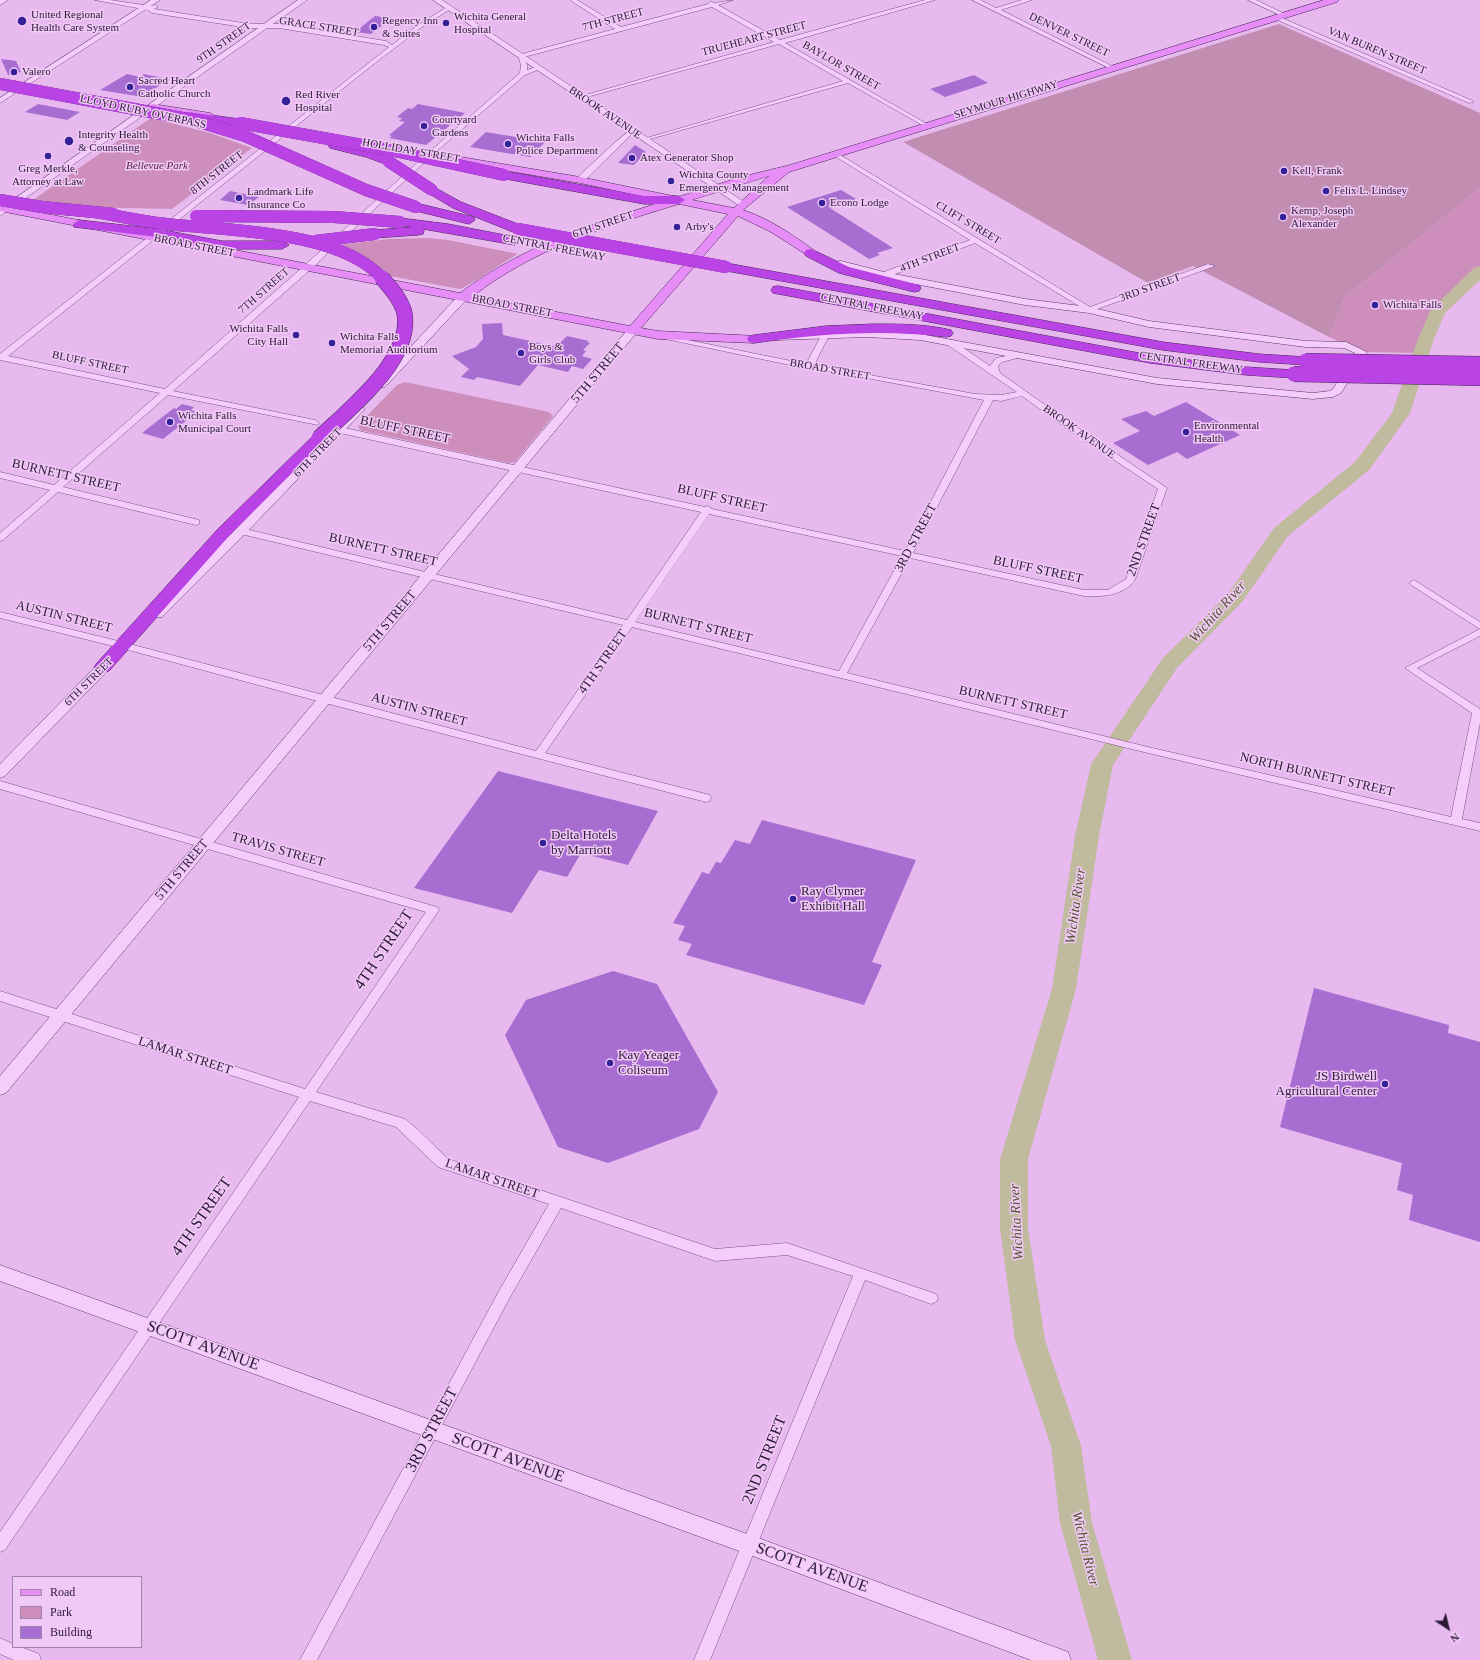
<!DOCTYPE html>
<style>
body{margin:0}
#map{position:relative;width:1480px;height:1660px;overflow:hidden;background:#e8b9ef;font-family:Georgia,serif}
canvas{display:block}
.legend{position:absolute;left:12px;top:1576px;width:130px;height:72px;box-sizing:border-box;background:#f1c9f7;border:1px solid #a283a9;margin:0;padding:5px 7px;list-style:none;font-size:12px;color:#2b1934}
.legend li{display:flex;align-items:center;gap:8px;height:20px}
.legend b{width:20px;border:1px solid #a283a9}
.north{position:absolute;left:1428px;top:1608px;width:40px;height:40px;-webkit-text-stroke:3px #f1c9f7;paint-order:stroke;rotate:145deg;font-size:11px;font-weight:700;line-height:16px;text-align:center;color:#2b1934}
.north::after{content:'';display:block;margin:auto;width:14px;height:18px;background:#2b1934;clip-path:polygon(50% 0,100% 100%,50% 72%,0 100%)}
</style>
<div id="map">
<canvas width="1480" height="1660"></canvas>
<ul class="legend">
<li><b style="height:5px;background:#e78df7"></b>Road</li>
<li><b style="height:11px;background:#cd8ebb"></b>Park</li>
<li><b style="height:11px;background:#a76dd0"></b>Building</li>
</ul>
<div class="north">N</div>
</div>
<script>
const context = document.querySelector('canvas').getContext('2d');
context.lineJoin = 'round';
function paint(path, color) { context.fillStyle = color; context.fill(path, 'evenodd'); }
function trace(path, color, width, dash) { context.strokeStyle = color; context.lineWidth = width; context.lineCap = dash ? 'butt' : 'round'; context.setLineDash(dash || []); context.stroke(path); }
function label(font, color, halo, rows, align = 'center') {
  context.font = font + ' Georgia,serif'; context.lineWidth = 3; context.setLineDash([]); context.textBaseline = 'middle'; context.strokeStyle = halo; context.fillStyle = color; for (const [text, x, y, turn = 0] of rows) {
    context.save(); context.translate(x, y); context.rotate((+turn || 0) * Math.PI / 180); context.textAlign = isNaN(turn) ? turn : align; if (halo) context.strokeText(text, 0, 0); context.fillText(text, 0, 0); context.restore();
  }
}
const green = new Path2D(`
 M151 118 210 133 252 148 172 209 86 207 33 200Z
 M1480 188V271L1438 311 1421 353 1361 352 1329 337 1345 297Z
 M427 238 448 240 518 254C508 259 466 288 460 289L384 275 339 245 389 239Z
 M405 382 549 412 553 416 515 462 509 463 360 430 358 425 397 385Z`);
const cemetery = new Path2D(`
 M1279 24 1480 113V188L1345 297 1329 337 1193 266 1148 283 903 142Z`);
const river = new Path2D(`
 M1480 266V280L1445 313 1434 339 1410 413 1369 470 1288 536 1242 602 1177 668 1113 765 1099 836 1076 989 1028 1159V1228L1045 1340 1081 1446 1092 1523 1132 1660H1098L1060 1523 1051 1446 1015 1340 1000 1228V1159L1052 989 1075 836 1091 764 1163 658 1228 594 1274 528 1355 462 1392 413 1418 339 1430 311 1474 268Z`);
const building = new Path2D(`
 M375 16 392 18 371 34 355 32Z
 M1 59 16 61 21 72 8 75Z
 M127 74 140 77 144 74 163 78 153 84 160 85 143 97 100 90Z
 M974 75 988 83 945 97 930 89Z
 M38 104 80 112 67 120 25 112Z
 M418 104 465 113 426 145 389 138 392 136 389 135 405 122 399 121 402 118 397 117 408 108 412 109Z
 M486 132 545 142 530 157 470 147Z
 M635 145 646 152 634 165 618 163Z
 M841 190 856 199 830 208 893 248 877 253 880 255 869 259 787 207Z
 M230 191 259 197 248 205 220 200Z
 M502 323 503 335 553 346 555 344 558 345 567 336 589 341 587 342 590 343 583 350 586 351 582 356 592 359 583 369 572 366 568 372 538 365 520 386 477 377 474 380 461 377 469 369 452 356 476 347 483 339 482 324Z
 M1186 402 1240 435 1187 459 1177 452 1148 465 1113 443 1140 431 1121 419 1146 411 1154 416Z
 M182 404 194 407 191 410 197 412 163 439 142 433 174 408 176 409Z
 M498 771 658 811 628 865 581 853 567 877 539 870 512 913 414 888Z
 M762 820 916 860 872 962 882 965 864 1005 686 955 692 944 678 940 685 926 673 923 702 872 709 874 716 862 721 863 735 840 750 844Z
 M613 971 657 984 718 1092 699 1129 608 1163 558 1147 505 1035 526 1000Z
 M1314 988 1449 1025 1448 1033 1480 1042V1242L1409 1220 1413 1195 1397 1190 1402 1163 1280 1127Z`);
const minor = new Path2D(`
 M0 0H8L0 5Z
 M95 0H110L150 6 155 5 158 7 154 9 249 24H279L386 41 392 45 418 25 447 7 452 8 422 27 370 67 8 356 165 389 305 265 428 153 520 73 521 65 518 55 615 29 570 0H577L621 27 708 4 710 1 714 3 733 0 718 5 780 40 925 0H935L785 43 929 125 924 126 848 83 643 141V139L843 81 779 44 583 98 578 97 774 42 712 7 524 57 527 65V70L539 66 542 68 525 75 432 155 311 269 173 391 315 420 319 423 318 425 168 395 63 487 199 520V524L196 525 58 492 3 540 0 541V533L50 490 0 478V472L54 485 160 393 0 360V354L389 47 384 45 279 28H249L152 13 148 10Z
 M972 0H980L996 8 1022 0H1032L1001 10 1114 67 1109 68Z
 M1248 0H1256L1287 15 1282 16Z
 M1275 15 1473 101 1474 102 1469 103 1273 18 1272 17Z
 M630 130 635 131 583 182H577V178L612 145Z
 M833 153H837L1090 307 1208 264 1215 266 1089 312 975 243 887 277H881V273L970 240 833 155Z
 M658 334 806 364 821 336 825 334 829 336 814 365 975 394 1001 395 1017 392 946 344V340H952L990 366 996 358 1021 353V357L1002 362 998 366 1000 373 1072 424 1167 488 1135 580C1123 596 1102 597 1084 596L910 558 847 673 1148 747 1451 817 1472 713 1405 668 1480 629 1411 585 1409 583 1414 580 1480 622V636L1417 668 1480 709V723L1462 819 1480 823V831L1148 753 632 627 545 753 710 795 711 798 710 801 706 802 325 703 121 648 0 618V612L122 642 536 751 623 625 241 534 236 531 241 528 627 620 701 512 340 433 336 430 340 427 705 507 708 506 712 509 905 551 984 400 829 371 809 369 661 338H658ZM1022 396 1066 428 1158 489 1126 579 1108 590H1084L913 553 993 400 1001 401ZM709 514 902 556 839 671 635 622Z
 M0 781 437 907 439 910 437 913 316 1092 405 1119 416 1128 448 1159 715 1249 787 1243 936 1294 938 1298 936 1302 931 1304 865 1280 710 1660H694L853 1276 787 1255 715 1261 561 1208 509 1299 317 1660H300L499 1291 549 1204 438 1167 396 1127 310 1101 5 1550 0 1552V1532L299 1097 0 1001V991L305 1089 426 912 0 789Z
 M0 1638 13 1644V1647H21L39 1654 41 1660H14L0 1654Z`);
const tertiary = new Path2D(`
 M151 0H160L0 103V98Z
 M298 0H307L0 216V209Z
 M433 0H442L747 204 743 207 740 206Z`);
const secondary = new Path2D(`
 M841 261 884 272 1025 299 1089 307 1149 321 1306 341 1346 342 1367 352 1341 393 1333 397 1313 399 1157 384 920 340 868 337 775 340 773 338 779 335 868 331 920 334 1157 378 1313 393 1330 391 1333 389 1355 353 1344 348 1306 347 1149 327 1089 313 1025 305 884 278 837 266 836 264 837 262Z
 M463 294 467 295 468 297 467 299 385 387H377L375 385 377 383 459 295Z
 M633 327 638 330 637 332 6 1093 0 1095V1076L629 328Z
 M359 406 363 407 365 409 363 411 239 540 162 617H152L150 614 152 611 231 534 355 407Z
 M113 653 118 654 120 657 118 660 5 776 0 778V764L108 654Z
 M0 1265 750 1535 1060 1649 1068 1652 1071 1660H1031L750 1555 0 1281Z`);
const primary = new Path2D(`
 M1324 0H1339L1337 2 789 172 743 210C770 219 793 235 815 251L817 253 815 255H807L771 232 738 216 641 328 658 331 758 336 760 339 754 343 658 339 0 211V205L460 293C523 246 591 224 665 201L580 183 443 160 439 159 438 157 439 155 443 154 580 177 678 197 741 177 790 165ZM769 176 734 208 692 200ZM679 204 728 214 630 326 473 296C534 249 606 226 679 204Z
 M153 104 210 113 215 116 210 119 149 109 148 107 149 105Z`);
const motorway = new Path2D(`
 M188 112 240 119 246 123 240 127 184 118 182 116 184 114Z
 M334 141 374 151 392 158 394 161 388 165 366 157 330 148 328 145Z
 M504 171 644 196H679L685 200 679 204H644L500 178 498 175Z
 M432 186 461 202 523 226 524 229 523 232H513L453 208 428 193 426 190 428 187Z
 M416 203 474 217 475 220 469 224 412 210 410 207 412 204Z
 M400 218 448 224 515 237 521 241 515 245 423 229 424 231 423 234 418 235 375 238 369 234 375 230 413 227 395 225 394 222 395 219Z
 M79 220 158 229 222 241H282L289 245 282 249H222L158 237 74 227 73 224Z
 M811 249 849 267 919 285 921 288 919 291 914 292 839 273 806 256 804 253 806 250Z
 M726 263 1163 342 1259 354 1306 357 1311 358 1313 361 1311 364 1306 365 1259 362 1163 350 721 270 719 267 721 264Z
 M778 286 1150 355 1246 367 1294 370 1299 371 1301 374 1299 377 1294 378 1246 375 1150 363 773 293 771 290 773 287Z
 M874 324C899 324 926 324 951 330L953 333 951 336 946 337C881 329 818 334 754 343L749 342 747 339 749 336 754 335 826 326Z
 M319 434 324 435 326 438 324 441 229 536 109 671 103 672 97 671 94 667 97 663 217 530 314 435Z`);
const motorwayBridgeFar1 = new Path2D(`
 M0 84 193 120 245 136 366 190 416 207
 M240 123 390 150 504 175
 M388 161 432 190
 M0 200 42 207 114 214
 M101 213C123 217 145 222 167 224 228 231 340 230 383 279
 M196 216 334 217 400 222
 M518 229 726 267
 M315 241 375 234`);
const motorwayBridge = new Path2D(`
 M1306 361 1480 364
 M1294 374 1480 378
 M319 438C349 409 415 358 404 311 400 298 391 289 382 278`);
const markers = [
 [22,21,5,"#342198"],
 [446,23,4,"#342198"],
 [374,27,4,"#342198"],
 [14,72,4,"#342198"],
 [130,87,4,"#342198"],
 [286,101,5,"#342198"],
 [424,126,4,"#342198"],
 [69,141,5,"#342198"],
 [508,144,4,"#342198"],
 [48,156,4,"#342198"],
 [632,158,4,"#342198"],
 [1284,171,4,"#342198"],
 [671,181,4,"#342198"],
 [1326,191,4,"#342198"],
 [239,198,4,"#342198"],
 [822,203,4,"#342198"],
 [1283,217,4,"#342198"],
 [677,227,4,"#342198"],
 [1375,305,4,"#342198"],
 [296,335,4,"#342198"],
 [332,343,4,"#342198"],
 [521,353,4,"#342198"],
 [170,422,4,"#342198"],
 [1186,432,4,"#342198"],
 [543,843,4,"#342198"],
 [793,899,4,"#342198"],
 [610,1063,4,"#342198"],
 [1385,1084,4,"#342198"]
];
const farPoinames = [
 ["United Regional",31,15],
 ["Health Care System",31,28],
 ["Wichita General",454,17],
 ["Hospital",454,30],
 ["Regency Inn",382,21],
 ["& Suites",382,34],
 ["Valero",22,72],
 ["Sacred Heart",138,81],
 ["Catholic Church",138,94],
 ["Red River",295,95],
 ["Hospital",295,108],
 ["Courtyard",432,120],
 ["Gardens",432,133],
 ["Integrity Health",78,135],
 ["& Counseling",78,148],
 ["Wichita Falls",516,138],
 ["Police Department",516,151],
 ["Atex Generator Shop",640,158],
 ["Greg Merkle,",48,169,"center"],
 ["Attorney at Law",48,182,"center"],
 ["Kell, Frank",1292,171],
 ["Wichita County",679,175],
 ["Emergency Management",679,188],
 ["Felix L. Lindsey",1334,191],
 ["Landmark Life",247,192],
 ["Insurance Co",247,205],
 ["Econo Lodge",830,203],
 ["Kemp, Joseph",1291,211],
 ["Alexander",1291,224],
 ["Arby's",685,227],
 ["Wichita Falls",1383,305],
 ["Wichita Falls",288,329,"right"],
 ["City Hall",288,342,"right"],
 ["Wichita Falls",340,337],
 ["Memorial Auditorium",340,350],
 ["Boys &",529,347],
 ["Girls Club",529,360],
 ["Wichita Falls",178,416],
 ["Municipal Court",178,429],
 ["Environmental",1194,426],
 ["Health",1194,439]
];
const farStreetnames = [
 ["7TH STREET",613,20,-15],
 ["GRACE STREET",319,27,9],
 ["DENVER STREET",1069,35,26],
 ["TRUEHEART STREET",754,39,-15],
 ["9TH STREET",224,43,-35],
 ["VAN BUREN STREET",1377,51,23],
 ["BAYLOR STREET",841,66,30],
 ["SEYMOUR HIGHWAY",1006,100,-17],
 ["LLOYD RUBY OVERPASS",143,112,12],
 ["BROOK AVENUE",605,113,34],
 ["HOLLIDAY STREET",411,151,10],
 ["8TH STREET",217,173,-38],
 ["CLIFT STREET",968,223,31],
 ["6TH STREET",603,225,-19],
 ["BROAD STREET",194,246,11],
 ["CENTRAL FREEWAY",554,248,11],
 ["4TH STREET",930,258,-21],
 ["3RD STREET",1150,288,-20],
 ["7TH STREET",264,291,-41],
 ["BROAD STREET",512,306,11],
 ["CENTRAL FREEWAY",872,307,11],
 ["BLUFF STREET",90,363,12],
 ["CENTRAL FREEWAY",1191,363,8],
 ["BROAD STREET",830,370,10],
 ["BROOK AVENUE",1079,432,35],
 ["6TH STREET",318,453,-46],
 ["6TH STREET",89,682,-45]
];
const farParknames = [
 ["Bellevue Park",157,166]
];
const streetNames = [
 ["5TH STREET",598,373,-50],
 ["BLUFF STREET",405,430,12],
 ["BURNETT STREET",66,476,13],
 ["BLUFF STREET",722,499,13],
 ["3RD STREET",916,538,-62],
 ["2ND STREET",1144,540,-70],
 ["BURNETT STREET",383,550,13],
 ["BLUFF STREET",1038,570,12],
 ["AUSTIN STREET",64,617,14],
 ["5TH STREET",390,621,-50],
 ["BURNETT STREET",698,626,14],
 ["4TH STREET",603,662,-55],
 ["BURNETT STREET",1013,703,13],
 ["AUSTIN STREET",419,710,15],
 ["NORTH BURNETT STREET",1317,775,13],
 ["TRAVIS STREET",278,850,16],
 ["5TH STREET",182,870,-50],
 ["LAMAR STREET",185,1056,18],
 ["LAMAR STREET",492,1179,19]
];
const poiNames = [
 ["Delta Hotels",551,836],
 ["by Marriott",551,851],
 ["Ray Clymer",801,892],
 ["Exhibit Hall",801,907],
 ["Kay Yeager",618,1056],
 ["Coliseum",618,1071],
 ["JS Birdwell",1377,1077,"right"],
 ["Agricultural Center",1377,1092,"right"]
];
const waterNames = [
 ["Wichita River",1218,612,-48],
 ["Wichita River",1076,906,-82],
 ["Wichita River",1017,1222,-93],
 ["Wichita River",1085,1549,76]
];
const nearStreetnames = [
 ["4TH STREET",384,950,-56],
 ["4TH STREET",202,1217,-55],
 ["SCOTT AVENUE",203,1346,20],
 ["3RD STREET",432,1430,-62],
 ["SCOTT AVENUE",508,1458,20],
 ["2ND STREET",765,1460,-68],
 ["SCOTT AVENUE",812,1568,20]
];
paint(green, '#cd8ebb');
paint(cemetery, '#c18eb2');
paint(river, '#c0bb9e');
paint(building, '#a76dd0');
trace(minor, '#775386', 1);
trace(tertiary, '#775386', 1);
trace(secondary, '#583768', 1);
trace(primary, '#442953', 1);
trace(motorway, '#442953', 1);
paint(minor, '#f4cdfa');
paint(tertiary, '#f4cdfa');
paint(secondary, '#f4cdfa');
paint(primary, '#e78df7');
paint(motorway, '#ba43e6');
trace(motorwayBridgeFar1, '#442953', 12, []);
trace(motorwayBridge, '#442953', 16, []);
trace(motorwayBridgeFar1, '#ba43e6', 12);
trace(motorwayBridge, '#ba43e6', 15);
for (const [x, y, r, color] of markers) { const dot = new Path2D(); dot.arc(x, y, r, 0, 2 * Math.PI); context.fillStyle = color; context.fill(dot); trace(dot, '#f1c9f7', 1.5); }
label('11px', '#2b1934', '#f1c9f7', farPoinames, 'left');
label('11px', '#2b1934', '#f1c9f7', farStreetnames);
label('italic 11px', '#521f3d', '#f1c9f7', farParknames);
label('13px', '#2b1934', '#f1c9f7', streetNames);
label('13px', '#2b1934', '#f1c9f7', poiNames, 'left');
label('italic 14px', '#505528', '#f1c9f7', waterNames);
label('16px', '#2b1934', '#f1c9f7', nearStreetnames);
</script>
